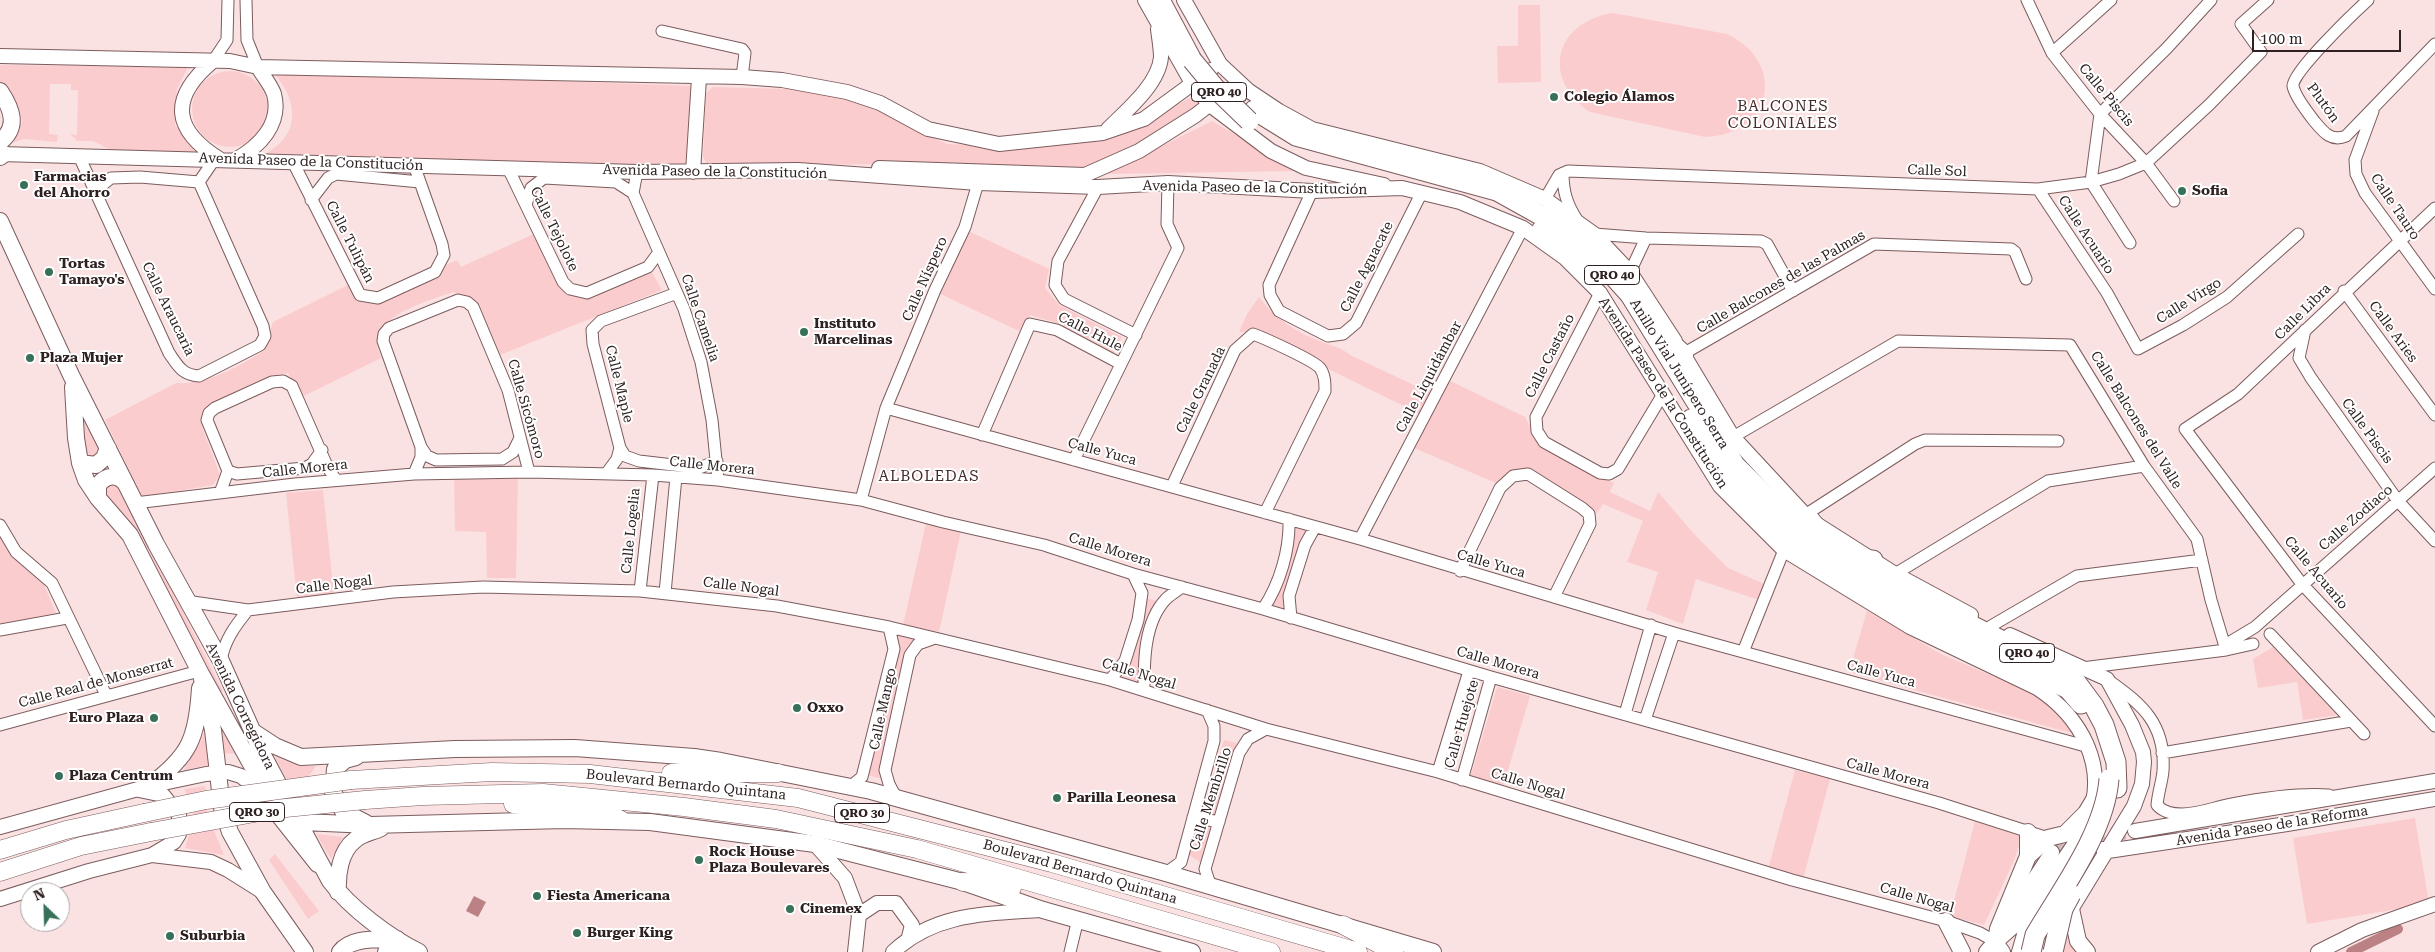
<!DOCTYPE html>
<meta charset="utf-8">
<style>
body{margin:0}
#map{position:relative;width:2435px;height:952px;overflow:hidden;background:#fae2e3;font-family:"Roboto Serif",serif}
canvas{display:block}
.north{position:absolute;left:20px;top:882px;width:50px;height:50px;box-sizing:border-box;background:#fff;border:1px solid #aca6a6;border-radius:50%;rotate:336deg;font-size:14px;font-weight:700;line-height:20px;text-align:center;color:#2f2121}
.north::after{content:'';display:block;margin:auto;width:18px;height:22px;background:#37715a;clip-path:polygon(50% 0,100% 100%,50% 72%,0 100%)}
.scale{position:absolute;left:2252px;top:30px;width:149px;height:22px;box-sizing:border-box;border:2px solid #2f2121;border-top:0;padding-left:6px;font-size:15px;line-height:18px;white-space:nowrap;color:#2f2121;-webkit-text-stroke:4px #fff;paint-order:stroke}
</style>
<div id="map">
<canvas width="2435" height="952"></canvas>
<div class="north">N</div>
<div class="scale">100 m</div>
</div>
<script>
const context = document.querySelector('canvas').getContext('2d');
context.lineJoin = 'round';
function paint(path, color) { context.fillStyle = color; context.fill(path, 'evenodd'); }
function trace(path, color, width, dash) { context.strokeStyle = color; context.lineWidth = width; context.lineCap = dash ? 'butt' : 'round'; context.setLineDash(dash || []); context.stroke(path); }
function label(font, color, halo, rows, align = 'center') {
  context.font = font + ' "Roboto Serif",serif'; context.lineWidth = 4; context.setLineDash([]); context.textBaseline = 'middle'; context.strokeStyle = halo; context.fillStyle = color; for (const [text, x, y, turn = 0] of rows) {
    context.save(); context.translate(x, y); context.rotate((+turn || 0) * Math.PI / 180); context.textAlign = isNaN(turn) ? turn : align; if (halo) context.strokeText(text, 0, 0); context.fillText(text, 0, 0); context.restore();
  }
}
const green = new Path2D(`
 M1518 5H1540L1541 82 1498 83 1497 46H1518Z
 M1613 13 1727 34C1788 63 1772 135 1705 137L1590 112C1541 79 1554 22 1613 13Z
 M0 65 188 67 177 89 175 125 197 154 111 150 93 141H77L70 134 77 135 78 90H71V84H50L49 134 58 135 57 142 23 139 13 143 22 122 20 112 0 82Z
 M275 71 692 86 690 167 264 155C269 151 276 147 280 143 301 123 292 93 275 75Z
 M192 109a38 38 0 1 1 76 0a38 38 0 1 1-76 0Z
 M713 87 790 89 843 98 882 111 922 133 947 144 996 146 1138 126 1197 94 1206 104 1134 149 1082 168 961 164 707 165 703 157 706 93Z
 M1212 121 1298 171 1106 174Z
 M964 229 1049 269 1045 288 1059 305 1122 337 1112 357 1060 324 1030 315 1019 331 934 291Z
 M536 233 551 266 569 295 585 299 651 271 662 290 500 355 490 334 467 298 453 292C431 300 377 314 377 343 377 347 380 354 381 358L300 398 288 373C258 377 229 394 205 411L202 427 220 475 213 485 142 497 105 420 176 383C207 385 240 366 265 350L273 322 348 285 357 292 375 298 457 260 461 267Z
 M1259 297C1274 318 1297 333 1322 342 1332 346 1341 347 1350 355L1431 393 1440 376 1525 417 1540 444 1614 483 1610 492 1650 511 1658 492 1696 536 1728 568 1769 586 1762 601 1696 579 1683 624 1646 610 1658 572 1627 562 1643 521 1603 504 1597 513 1529 473 1498 484 1405 444 1420 414 1253 332H1239L1247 314Z
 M75 391 100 450V458L87 461Z
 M518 473 516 578H487L486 532 455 531 454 474Z
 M105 483 118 484 223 691 219 693 171 605 130 523 102 489Z
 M323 490 334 595 297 599 286 493Z
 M926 523 961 531 939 632 903 625Z
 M1294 527 1310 530 1287 613 1272 605Z
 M0 535 11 555 42 580 56 613 0 625Z
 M1146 598 1161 602 1141 685 1117 678Z
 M1867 611 1941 654 2037 695 2054 707 2075 734 1849 672Z
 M895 634 916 640 885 780 868 775Z
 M2273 647 2337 715H2338L2303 720 2297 682 2258 688 2253 659Z
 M1497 687 1530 696 1503 787 1470 778Z
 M218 717 239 754 222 753Z
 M205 731 208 765 184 770 185 767Z
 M1224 740 1237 743 1201 863 1189 855Z
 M274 756 300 766H316L309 776 315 806 319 813 307 812 301 806Z
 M1795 770 1830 779 1803 879 1768 869Z
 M205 786 207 813 224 855 185 848C194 817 200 819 184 789Z
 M2415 818 2429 904 2307 924 2293 838Z
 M1975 821 2022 837 2013 863 1984 925 1950 916Z
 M316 834 343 837 331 859Z
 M275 854 319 911 308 919 269 860Z
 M2069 925 2079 952H2051Z`);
const water = new Path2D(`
 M474 896 486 902 478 917 466 911Z`);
const canal = new Path2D(`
 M2351 952 2398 929`);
const tertiaryTunnel = new Path2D(`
 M2052 852 2070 841 2135 831`);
const minor = new Path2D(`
 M246 0 247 40 258 67
 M2027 0 2052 53 2100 114 2146 163 2174 201
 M2368 0C2356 11 2291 73 2293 86 2295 97 2308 113 2315 122 2324 133 2332 142 2346 136L2435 44
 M662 31 742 49 745 53 742 77
 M2052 53 2111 0
 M213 61 227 40 228 0
 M2373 111 2355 160 2356 174 2365 193 2435 289
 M79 156 169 353C178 366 182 375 199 376L260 345 265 336 263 326 199 182 140 177 111 178 96 190
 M293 162 360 295 378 298 435 272 444 255 442 244 414 165
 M508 168 563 282 570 289 587 293 648 267 659 252
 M637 172 633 193 684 309 701 362 712 420 718 480
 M1563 173C1563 192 1567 204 1577 220
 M199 182 214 160
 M1098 187 1058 261 1055 285 1064 299 1136 335
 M2038 189 2107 293 2138 349 2183 325 2227 297 2298 234
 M1312 191 1269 285 1270 295 1279 311 1328 336 1343 334 1356 323 1422 192
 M1545 199 1559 175 1568 171 2038 189 2091 182 2119 174 2146 163 2209 105 2261 52 2241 24 2268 0
 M311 200 328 178 336 174 420 182
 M526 205 531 188 544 178 616 182 633 193
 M2435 208 2238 394 2185 429 2302 584 2435 726
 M1594 234 1646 238 1761 241 1767 244 1793 291
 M2130 243 2091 182 2100 114 2167 48 2211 0
 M1630 272 1646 238
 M2344 291 2435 415
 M1600 293 1536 417 1537 431 1544 442 1600 473 1609 474 1618 469 1663 394
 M2305 330 2299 358 2311 378 2398 501 2435 541
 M1683 354 1874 244 2011 249 2015 252 2026 279
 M886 408 1360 539 1674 633 2089 747
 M982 435 1030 324 1057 330 1121 364
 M1733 437 1898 341 2070 345 2144 466 2197 539 2211 600 2226 650
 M421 447 427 456 436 460 502 459 513 452 520 438
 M620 448 625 456 639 461 699 468 717 461
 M1074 460 1178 248 1167 224 1168 183
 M228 471 237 474 305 468 312 464 322 450
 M414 474 421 457V447L383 341 384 334 389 328 458 300 467 302 473 307 508 390 529 472
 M606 474 617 459 620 448 593 344 592 330 601 321 677 293
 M1172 486 1235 350 1253 334C1264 338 1313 360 1320 368 1325 375 1325 383 1325 391L1265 513
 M220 493 228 471 207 420 209 413 215 408 272 382 283 381 292 386 328 468 336 480
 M861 500 886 408 935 290 965 227 978 183
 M135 503 295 484 414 474 529 472 653 475 718 480 861 500 943 522 1044 545 1133 574 1263 609 1491 677 1939 803 2048 838
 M1805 515 1915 444 1925 440 2058 441
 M0 525 16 552 52 583 106 695
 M1360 539 1523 228
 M1460 571 1500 488 1513 476 1528 474 1582 508 1589 514 1590 524 1554 597
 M1895 574 2048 481 2144 466
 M640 591 653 475
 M665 593 676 477
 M186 601 248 610 393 592 483 587 640 591 777 606 889 627 1110 680 1266 729 1438 772 1792 880 1946 921 1980 933 1996 942
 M1263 609C1280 584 1290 549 1289 519
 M1291 618 1289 596 1305 545 1315 527
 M1991 626 2077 576 2202 560
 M0 630 67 618
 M2270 634 2364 734
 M2225 645 2255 627 2435 468
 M1743 652 1784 550
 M221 661C224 641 235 626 248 610
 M2082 668 2226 650 2253 644
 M1110 680 1125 661 1138 620 1142 593 1133 574
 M2108 680C2142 704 2166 724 2163 771 2162 782 2158 793 2157 805 2163 812 2173 814 2182 814 2199 814 2215 807 2232 804 2263 798 2297 793 2329 795
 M1144 690C1144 661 1144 622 1166 599 1171 594 1177 591 1182 587
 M1625 714 1651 625
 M1645 720 1674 633
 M0 725 199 671
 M2162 753 2351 721
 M1438 772 1469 671
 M1462 780 1491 677
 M851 786 862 777 894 649 889 627
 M897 799 889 784 885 770 910 655 918 644 935 638
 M1193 817 1219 822
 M1166 873 1181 862 1214 741V726L1207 710
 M1211 887 1205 869 1239 753 1248 739 1266 729
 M1070 952 1078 919`);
const tertiary = new Path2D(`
 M1145 0 1192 83 1210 105 1271 151 1306 168 1384 185
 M1184 0 1220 64 1249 91 1279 111 1312 129 1480 171 1545 199 1594 234 1630 272 1675 341
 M0 56 230 61 258 67 742 77 782 80 847 92 880 103 928 129 999 144 1103 133 1144 119 1211 70
 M213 61C169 98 172 130 221 160
 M1108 129C1126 111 1159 84 1161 57 1161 48 1159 38 1158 29
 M0 154 637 172 798 170 978 183 1098 187 1168 183 1312 191 1402 188 1460 202 1523 228 1565 258 1600 293 1720 486 1784 550 1910 627 2037 688C2080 716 2109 766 2088 818 2076 848 2051 873 2036 902 2028 918 2024 935 2019 952
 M235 160C259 147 282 124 274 94 271 85 263 76 258 67
 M879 168 1085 175 1139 151 1196 115 1228 90
 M693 172 699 78
 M1688 362 1733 437 1810 520 1895 574 1971 615
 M2010 635 2107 679 2132 725 2143 752 2144 762 2142 784 2134 806 2070 911
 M139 790 163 795 179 815V834L174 842 152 855
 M0 827 149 786 206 774 228 772 241 776 256 788 317 865
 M2135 831 2435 781
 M815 844 845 878 859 915 855 952
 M2103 849 2108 851 2287 824 2435 799
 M0 899 89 871 152 855 211 862 228 870 263 892
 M859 915 877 903H896L912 925 909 937
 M893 952C935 913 985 914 1040 910
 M2003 952 1996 942 2013 927 2031 884 2052 852
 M2038 952 2056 920
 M2318 952 2362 930 2435 904`);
const secondary = new Path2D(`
 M0 91C12 109 19 127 0 142
 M0 157 4 154
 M0 221 71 375 156 544 221 661 264 757 330 881C350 908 389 937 419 952
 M73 387 76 438 80 463 86 480 98 498 130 535 201 674 213 730 222 808 230 832 263 892 305 952
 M80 463 96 465 104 458 108 448
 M98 498V485C106 475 117 473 126 484
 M201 674 265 789 284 810 303 822 370 825 564 820 650 822 815 844 963 882 1043 910 1192 952
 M252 731 275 746 301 757 455 749 575 748 694 757 721 761 871 791 1166 873 1433 952
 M356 757 345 760 335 769 333 792 343 811 366 823
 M149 786C190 756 197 738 200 688
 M2028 856V832
 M338 892C337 875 340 851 355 840 361 834 373 832 381 828
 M2071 909 2078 941 2087 952
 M1946 921 1962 952
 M340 952C352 936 380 940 397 939
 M386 952 411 948
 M1987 952 1996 942 1998 929 2028 856 2048 838 2065 834 2086 813 2095 798`);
const primary = new Path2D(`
 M671 773H778
 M351 780 492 772 590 774 798 798 1052 863 1358 952
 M365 800 423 796 543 793 684 807 776 819 917 849 1271 952
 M513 804 603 811 621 820
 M0 850 66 830 144 813
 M0 872 81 846 151 832
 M963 882 995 884 1012 888
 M1343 925 1394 952`);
const trunk = new Path2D(`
 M1160 0 1192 60
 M1254 110 1296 136 1497 191 1576 235 1630 295 1735 465 1801 531 1871 575 2071 675 2094 706 2104 725 2116 762 2117 788
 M1542 229 1557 237 1597 275
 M1662 335 1683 354 1688 382
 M1691 419 1722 470 1752 505 1806 551 1870 592 2068 689 2081 704
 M1810 520 1844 560H1873`);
const primaryBridge = new Path2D(`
 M144 813 206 800 351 780
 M151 832 276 809 365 800`);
const trunkBridge = new Path2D(`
 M1192 60 1217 90 1249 121
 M2031 952 2035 935C2062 889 2105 832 2109 779
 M2053 952 2063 909 2071 894`);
const markers = [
 [1554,97,5,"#37715a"],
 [24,185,5,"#37715a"],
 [2182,191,5,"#37715a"],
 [49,272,5,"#37715a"],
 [804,332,5,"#37715a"],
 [30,358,5,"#37715a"],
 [797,708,5,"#37715a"],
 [154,718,5,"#37715a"],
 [59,776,5,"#37715a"],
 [1057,798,5,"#37715a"],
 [699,860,5,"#37715a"],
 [537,896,5,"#37715a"],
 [790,909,5,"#37715a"],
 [577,933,5,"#37715a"],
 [170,936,5,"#37715a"]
];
const shields = [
 [1219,92,55],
 [1612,275,55],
 [2027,653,55],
 [257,812,55],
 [862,813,55]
];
const shieldNames = [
 ["QRO 40",1219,92],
 ["QRO 40",1612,275],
 ["QRO 40",2027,653],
 ["QRO 30",257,812],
 ["QRO 30",862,813]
];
const streetNames = [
 ["Calle Piscis",2106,95,50],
 ["Plutón",2323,103,54],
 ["Avenida Paseo de la Constitución",311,162,2],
 ["Calle Sol",1937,171,2],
 ["Avenida Paseo de la Constitución",715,172,1],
 ["Avenida Paseo de la Constitución",1255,188,1],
 ["Calle Tauro",2395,207,56],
 ["Calle Tejolote",554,229,64],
 ["Calle Acuario",2086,235,57],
 ["Calle Tulipán",350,242,63],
 ["Calle Aguacate",1367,267,-63],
 ["Calle Níspero",925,279,-66],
 ["Calle Balcones de las Palmas",1781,282,-30],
 ["Calle Virgo",2189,301,-32],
 ["Calle Araucaria",168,309,64],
 ["Calle Libra",2303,312,-45],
 ["Calle Camelia",700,318,71],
 ["Calle Hule",1090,332,27],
 ["Calle Aries",2393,332,54],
 ["Calle Castaño",1550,356,-63],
 ["Anillo Vial Junípero Serra",1679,374,58],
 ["Calle Liquidámbar",1429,377,-62],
 ["Calle Maple",619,384,76],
 ["Calle Granada",1201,390,-64],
 ["Avenida Paseo de la Constitución",1663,393,57],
 ["Calle Sicómoro",526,409,74],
 ["Calle Balcones del Valle",2136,420,58],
 ["Calle Piscis",2367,431,54],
 ["Calle Yuca",1102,452,15],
 ["Calle Morera",712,466,6],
 ["Calle Morera",305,469,-6],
 ["Calle Zodiaco",2356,518,-41],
 ["Calle Logelia",631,531,-84],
 ["Calle Morera",1110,550,17],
 ["Calle Yuca",1491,564,16],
 ["Calle Acuario",2316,573,50],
 ["Calle Nogal",334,585,-7],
 ["Calle Nogal",741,587,7],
 ["Calle Morera",1498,663,16],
 ["Calle Nogal",1139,674,17],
 ["Calle Yuca",1881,674,15],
 ["Calle Real de Monserrat",96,683,-15],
 ["Avenida Corregidora",240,706,64],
 ["Calle Mango",883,709,-78],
 ["Calle Huejote",1462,724,-74],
 ["Calle Morera",1888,774,15],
 ["Calle Nogal",1528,784,17],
 ["Boulevard Bernardo Quintana",686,785,6],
 ["Calle Membrillo",1211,799,-72],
 ["Avenida Paseo de la Reforma",2272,826,-9],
 ["Boulevard Bernardo Quintana",1080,872,16],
 ["Calle Nogal",1917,898,16]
];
const poiNames = [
 ["Colegio Álamos",1564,97],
 ["Farmacias",34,177],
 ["del Ahorro",34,193],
 ["Sofia",2192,191],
 ["Tortas",59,264],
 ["Tamayo's",59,280],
 ["Instituto",814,324],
 ["Marcelinas",814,340],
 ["Plaza Mujer",40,358],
 ["Oxxo",807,708],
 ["Euro Plaza",144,718,"right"],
 ["Plaza Centrum",69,776],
 ["Parilla Leonesa",1067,798],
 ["Rock House",709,852],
 ["Plaza Boulevares",709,868],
 ["Fiesta Americana",547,896],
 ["Cinemex",800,909],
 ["Burger King",587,933],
 ["Suburbia",180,936]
];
const neighbourhoodNames = [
 ["BALCONES",1783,107],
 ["COLONIALES",1783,124],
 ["ALBOLEDAS",929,477]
];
paint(green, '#fbccce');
paint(water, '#bc8184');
trace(canal, '#bc8184', 10);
trace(tertiaryTunnel, '#d1bbbc', 14, [14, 7]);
trace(minor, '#7c5c5d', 13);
trace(tertiary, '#7c5c5d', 16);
trace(secondary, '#7c5c5d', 18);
trace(primary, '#7c5c5d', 19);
trace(trunk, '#7c5c5d', 21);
trace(minor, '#fff', 11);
trace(tertiary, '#fff', 14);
trace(secondary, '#fff', 16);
trace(primary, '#fff', 18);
trace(trunk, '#fff', 19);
trace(primaryBridge, '#7c5c5d', 19, []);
trace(trunkBridge, '#7c5c5d', 21, []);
trace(primaryBridge, '#fff', 18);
trace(trunkBridge, '#fff', 19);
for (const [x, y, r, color] of markers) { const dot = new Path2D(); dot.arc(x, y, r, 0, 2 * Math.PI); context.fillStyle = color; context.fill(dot); trace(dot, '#fff', 2); }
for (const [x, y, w] of shields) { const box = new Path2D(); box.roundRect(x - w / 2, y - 9.5, w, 19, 4); context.fillStyle = '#fff'; context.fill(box); trace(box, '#2f2121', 1); }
label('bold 12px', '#2f2121', null, shieldNames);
label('14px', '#2f2121', '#fff', streetNames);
label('bold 14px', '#2f2121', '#fff', poiNames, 'left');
context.letterSpacing = '1px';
label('15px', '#472b2c', '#fff', neighbourhoodNames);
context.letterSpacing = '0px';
</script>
